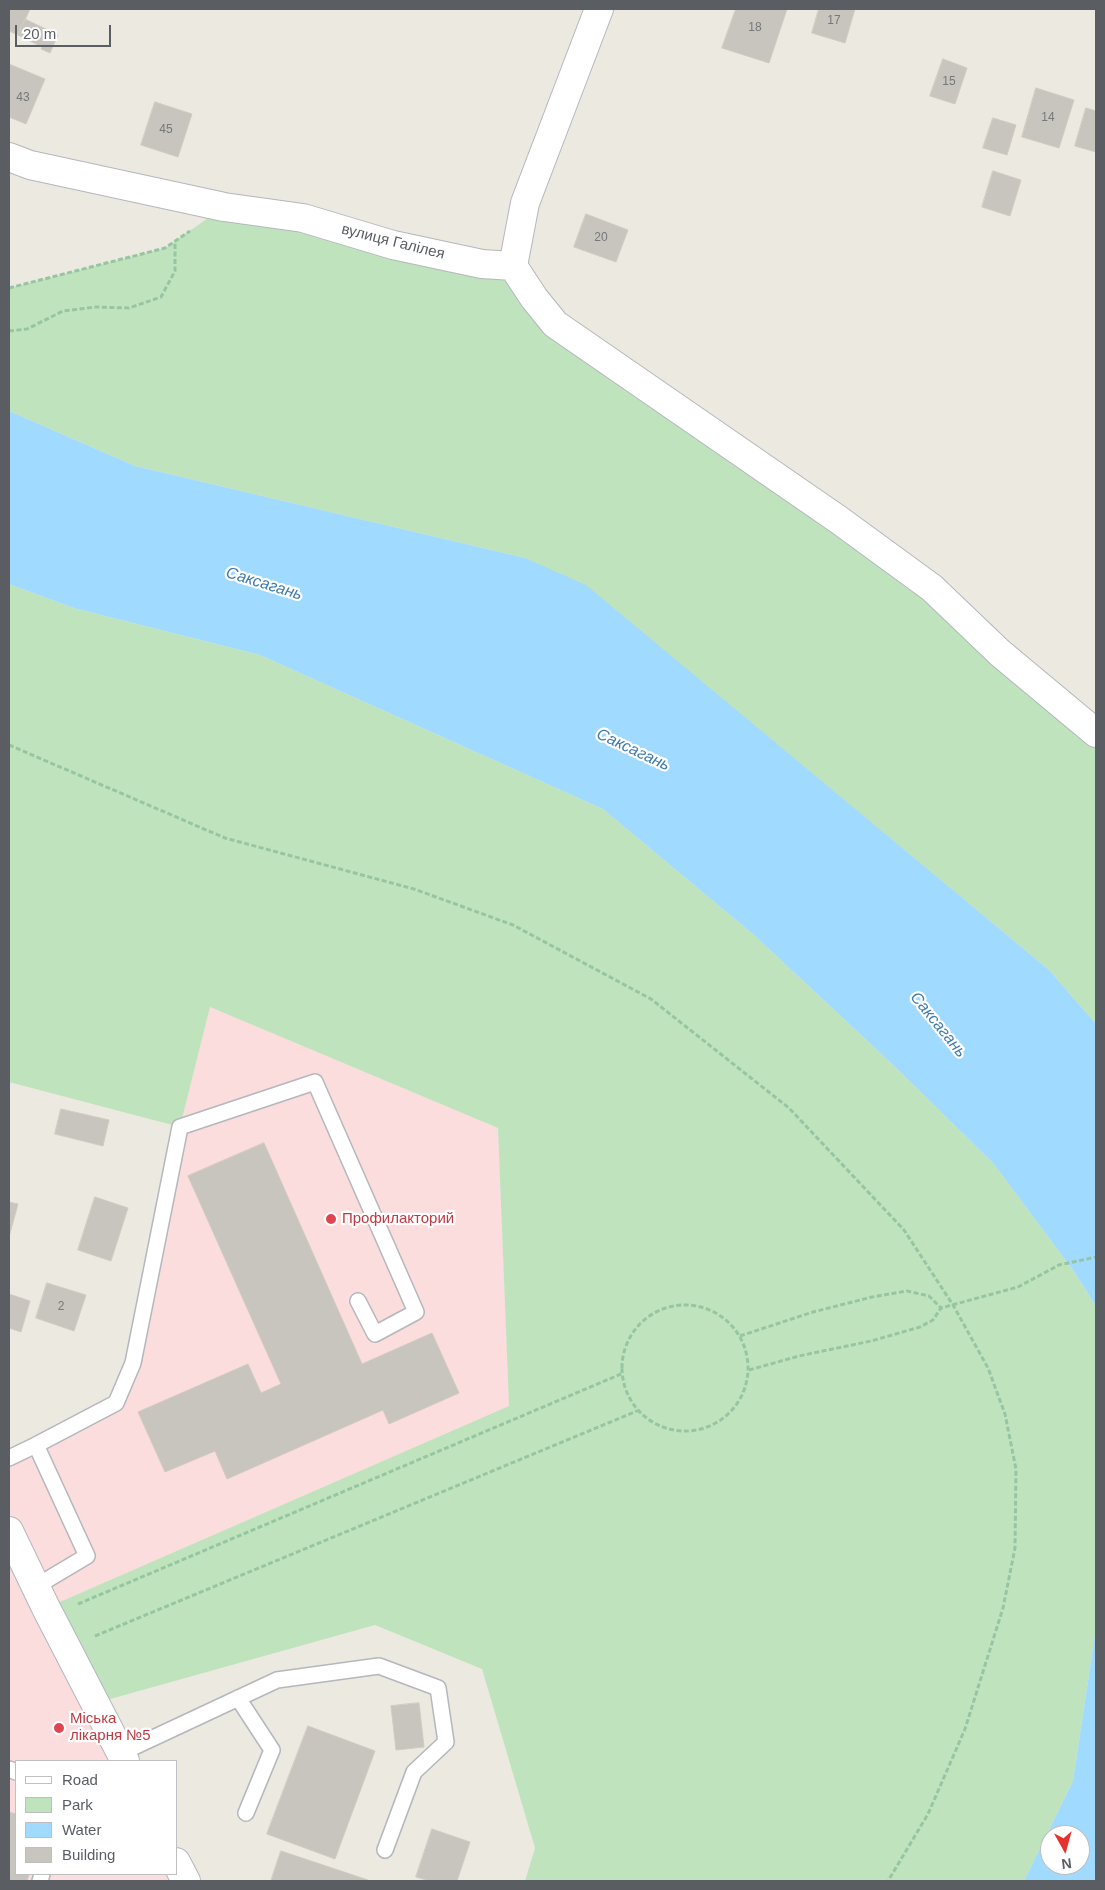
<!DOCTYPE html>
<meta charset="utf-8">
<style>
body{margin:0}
#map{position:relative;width:1105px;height:1890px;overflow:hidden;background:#ece9e1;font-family:Helvetica,sans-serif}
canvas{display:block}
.frame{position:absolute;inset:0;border:10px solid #5a5e62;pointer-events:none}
.legend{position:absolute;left:15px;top:1760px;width:162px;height:115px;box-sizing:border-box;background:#fff;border:1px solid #bdbfc0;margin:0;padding:6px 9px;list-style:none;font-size:15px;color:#5a5e62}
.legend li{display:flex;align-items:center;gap:10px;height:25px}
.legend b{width:25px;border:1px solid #bdbfc0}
.north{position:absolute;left:1040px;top:1825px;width:50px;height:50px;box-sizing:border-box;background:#fff;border:1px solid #bdbfc0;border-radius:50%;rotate:173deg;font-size:14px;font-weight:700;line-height:20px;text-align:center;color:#5a5e62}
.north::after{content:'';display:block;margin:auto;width:18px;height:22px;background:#e6322d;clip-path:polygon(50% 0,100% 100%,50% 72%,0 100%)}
.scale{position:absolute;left:15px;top:25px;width:96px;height:22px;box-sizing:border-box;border:2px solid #5a5e62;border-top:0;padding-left:6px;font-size:15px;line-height:18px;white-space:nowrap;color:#5a5e62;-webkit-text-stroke:4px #fff;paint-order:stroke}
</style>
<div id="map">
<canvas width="1105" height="1890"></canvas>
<div class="frame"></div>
<ul class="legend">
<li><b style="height:6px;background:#fff"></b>Road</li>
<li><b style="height:14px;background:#bfe4bd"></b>Park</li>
<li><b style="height:14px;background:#a0dafe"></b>Water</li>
<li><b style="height:14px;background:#c8c4be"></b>Building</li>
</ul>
<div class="north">N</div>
<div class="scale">20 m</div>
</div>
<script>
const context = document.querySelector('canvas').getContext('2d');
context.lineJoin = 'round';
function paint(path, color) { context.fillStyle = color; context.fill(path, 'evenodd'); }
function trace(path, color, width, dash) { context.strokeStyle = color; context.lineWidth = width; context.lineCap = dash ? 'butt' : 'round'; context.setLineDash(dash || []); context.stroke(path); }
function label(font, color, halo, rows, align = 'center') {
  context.font = font + ' Helvetica,sans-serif'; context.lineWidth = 4.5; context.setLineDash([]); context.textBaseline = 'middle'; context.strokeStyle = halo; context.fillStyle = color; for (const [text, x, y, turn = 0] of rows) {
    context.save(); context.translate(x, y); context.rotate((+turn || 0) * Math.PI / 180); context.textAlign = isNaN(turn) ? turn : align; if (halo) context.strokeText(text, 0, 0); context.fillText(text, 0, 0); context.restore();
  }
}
const medical = new Path2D(`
 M210 1007 498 1128 509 1406 46 1608 125 1761H16V1874H176L186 1881H9V1458L116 1403 133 1363 180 1127Z`);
const green = new Path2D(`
 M224 207 482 264 534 298 721 437 1096 733V1024L1049 970 775 743 525 558 135 466 9 411V288L165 248Z
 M9 584 74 608 260 655 603 809 754 935 890 1062 993 1163 1073 1270 1096 1306V1628L1073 1781 1024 1881H525L535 1848 482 1669 375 1625 96 1703 46 1608 509 1406 498 1128 210 1007 180 1127 9 1082Z`);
const water = new Path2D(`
 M9 411 135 466 525 558 586 585 1049 970 1096 1024V1306L1073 1270 993 1163 890 1062 754 935 603 809 260 655 74 608 9 584Z
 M1096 1628V1881H1024L1073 1781ZM1050 1835H1080V1865H1050Z`);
const building = new Path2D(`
 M9 9H30L18 35 9 31Z
 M736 9H787L769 63 722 48Z
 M819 9H855L845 43 812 33Z
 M25 19 58 35 50 53 41 49 42 47 18 35Z
 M943 59 967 68 955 104 930 96Z
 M9 64 45 79 26 124 9 117Z
 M1036 88 1074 100 1059 148 1022 137Z
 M155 102 192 114 178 157 141 145Z
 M1086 108 1096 111V152L1075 146Z
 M993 118 1016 125 1007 155 983 148Z
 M993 171 1021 180 1010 216 982 207Z
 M586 214 628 230 616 262 574 247Z
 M61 1109 109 1120 103 1146 55 1134Z
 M264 1143 362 1364 432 1333 459 1393 389 1424 383 1410 227 1479 215 1451 165 1472 138 1412 248 1364 261 1393 281 1384 188 1176Z
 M95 1197 128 1208 111 1261 78 1250Z
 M9 1202 18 1204 9 1237Z
 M47 1283 86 1295 74 1331 36 1318Z
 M9 1294 30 1301 21 1332 9 1328Z
 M419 1703 424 1747 396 1750 391 1706Z
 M308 1726 375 1751 335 1859 267 1834Z
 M9 1812 16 1814V1874H29L27 1881H9Z
 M432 1829 470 1842 457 1881H430L416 1877Z
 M281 1851 368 1880V1881H271Z`);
const path = new Path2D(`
 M9 288 165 248 190 231
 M9 331 27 329 63 311 96 307 129 308 161 297 175 271V243
 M9 745 225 838 414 889 513 925 651 999 789 1108 904 1230 953 1305 988 1368 1005 1414 1016 1469 1015 1548 1003 1608 965 1729 928 1814 888 1881
 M622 1368a63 63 0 1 1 126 0a63 63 0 1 1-126 0Z
 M740 1336 813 1312 872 1297 907 1291 929 1296 941 1308
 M749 1370 799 1356 871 1341 920 1327 933 1320 941 1308 1018 1287 1059 1265 1096 1257
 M78 1604 621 1374
 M95 1636 637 1411`);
const service = new Path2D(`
 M36 1445 116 1403 133 1363 180 1127 315 1082 416 1312 375 1334 358 1301
 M9 1458 36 1445 87 1556 35 1587
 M238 1698 272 1750 246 1813
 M121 1753 277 1680 379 1666 438 1688 446 1742 414 1772 385 1850
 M9 1769 16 1772
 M40 1881 42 1874`);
const minor = new Path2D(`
 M9 157 30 165 224 207 303 218 393 245 482 264 513 266
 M513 266 534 298 555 324 839 520 932 588 1000 653 1096 733
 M513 266 525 203 599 9
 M9 1531 46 1608 125 1761
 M176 1862 186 1881`);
const markers = [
 [331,1219,6,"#e0444e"],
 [59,1728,6,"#e0444e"]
];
const numberNames = [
 ["17",834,21],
 ["18",755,28],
 ["15",949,82],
 ["43",23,98],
 ["14",1048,118],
 ["45",166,130],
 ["20",601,238],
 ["2",61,1307]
];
const streetNames = [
 ["вулиця Галілея",393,242,14]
];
const healthNames = [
 ["Профилакторий",342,1219],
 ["Міська",70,1719],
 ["лікарня №5",70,1736]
];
const waterNames = [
 ["Саксагань",264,584,17],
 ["Саксагань",633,750,25],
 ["Саксагань",938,1025,51]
];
paint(medical, '#fadddc');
paint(green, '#bfe4bd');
paint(water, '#a0dafe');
paint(building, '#c8c4be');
trace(building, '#d1cbc0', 1);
trace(service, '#b4b7bc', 18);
trace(minor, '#b4b7bc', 30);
trace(path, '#97c5a2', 3, [5, 2.5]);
trace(service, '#fff', 15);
trace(minor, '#fff', 28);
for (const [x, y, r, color] of markers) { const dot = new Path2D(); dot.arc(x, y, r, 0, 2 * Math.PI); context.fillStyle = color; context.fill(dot); trace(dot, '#fff', 2); }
label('12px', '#767879', null, numberNames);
label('15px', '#5a5e62', '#fff', streetNames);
label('15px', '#be3a42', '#fff', healthNames, 'left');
label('italic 16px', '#3e7bae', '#fff', waterNames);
</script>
